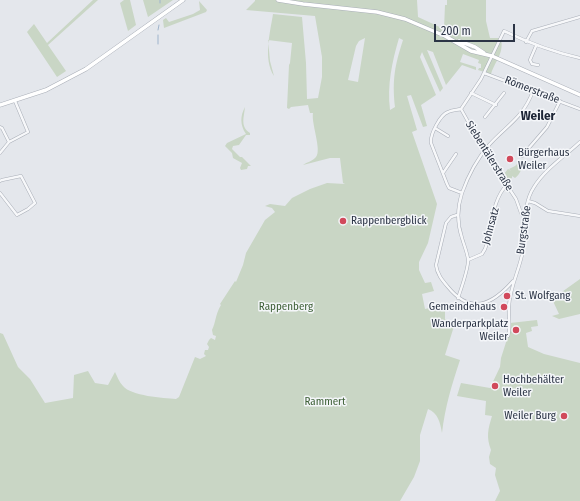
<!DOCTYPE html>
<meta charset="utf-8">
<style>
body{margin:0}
#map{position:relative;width:580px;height:501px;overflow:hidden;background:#e4e7ec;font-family:"Fira Sans Condensed",sans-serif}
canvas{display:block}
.scale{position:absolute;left:434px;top:24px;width:81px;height:18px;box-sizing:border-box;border:2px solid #2b3445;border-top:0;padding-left:5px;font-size:12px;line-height:14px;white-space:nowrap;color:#2b3445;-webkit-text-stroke:3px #f4f6f9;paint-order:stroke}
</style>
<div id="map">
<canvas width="580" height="501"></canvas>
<div class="scale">200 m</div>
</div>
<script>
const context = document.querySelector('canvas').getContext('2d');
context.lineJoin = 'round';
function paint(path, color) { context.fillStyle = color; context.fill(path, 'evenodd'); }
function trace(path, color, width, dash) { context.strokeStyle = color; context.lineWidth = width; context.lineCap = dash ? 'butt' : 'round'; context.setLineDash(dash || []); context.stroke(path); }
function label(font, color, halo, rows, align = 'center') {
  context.font = font + ' "Fira Sans Condensed",sans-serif'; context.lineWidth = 3; context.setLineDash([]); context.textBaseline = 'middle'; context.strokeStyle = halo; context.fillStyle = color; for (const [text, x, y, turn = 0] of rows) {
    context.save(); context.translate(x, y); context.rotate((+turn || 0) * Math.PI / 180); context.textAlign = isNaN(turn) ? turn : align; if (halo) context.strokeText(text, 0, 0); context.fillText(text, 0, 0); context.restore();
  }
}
const green = new Path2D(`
 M93 0H98L48 45 66 71 57 77 27 32 34 24 47 43Z
 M124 0H130L136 25 128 31 120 3Z
 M143 0H173L148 17Z
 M255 0H417L418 17 444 29 445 5H447V0H486V21L490 38H501C504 54 496 59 491 74L478 70 479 68H481V64L478 63 479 60 463 54 460 62 476 67V70L462 65 446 85 433 52 427 50 443 88 440 92 422 52 420 57 436 95 421 105 427 126 423 127 411 95 407 96 417 130 412 132 437 204 428 243 419 262V270L425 283 431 282 434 291 422 294 425 309 443 305 445 311V319L455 323 445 355 460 360C452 384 445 407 442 433 440 422 438 413 428 409L420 435V461L414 477 400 501H0V333L3 334 18 367 30 379 45 403 73 398 74 375 88 371 95 383 108 385 115 372C117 376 119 382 123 386 131 396 163 398 176 399L179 397 195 357 200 359 206 356 204 354 205 350H208L209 347 207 344 209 340 211 338 215 340 216 336 213 335 212 330C216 322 215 315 221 305L220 304 235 281 236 282 243 265 246 253 265 220 275 212 272 208 265 206 270 204 285 206 292 198 310 189 327 183 345 184 343 183 340 158H330L303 165C307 162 313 161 316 157 322 150 311 123 313 113H310L308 105 291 107 289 109 287 108 289 65 290 63 292 43 268 40 270 61 274 76C263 59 270 33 273 14L302 17 306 63 307 99 318 98 322 77V57L315 16 246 10 255 1ZM365 38 358 82 348 80 356 46 359 41ZM399 38 403 40C395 65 392 79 395 107L390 110C387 85 392 62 399 38Z
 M199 1 207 10 206 12 164 28 163 20 166 18 169 22 193 14 200 10Z
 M245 107C244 117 240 127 250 133V135H246L239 145 233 146 232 149 240 157H242L251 166H248L247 169 241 170 240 168 242 163 233 158 232 153 225 146 227 143 246 134C240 125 240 116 245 107Z
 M522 159 524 160C523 166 520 175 515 178L512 176V178L507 180 503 175 508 169 511 171 509 169 515 166Z
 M580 279V314L559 319 552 316 559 314 552 299Z
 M537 320 538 326 531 327 532 331 526 333 528 347 544 354 580 363V501H495L500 491 495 475 496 468 490 464 489 457 491 450C486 437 488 429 492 416L485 415 486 401 457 396 461 383 490 388 500 367 501 358 508 336 510 323Z`);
const stream = new Path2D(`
 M160 3V0
 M158 30 159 25
 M158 44V35`);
const street = new Path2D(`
 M526 42 532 31 580 17
 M536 46 530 60 532 64 538 65
 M484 73 580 109
 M471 93 496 105
 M461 109C457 110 452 110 448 112 440 115 430 134 431 143L447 184 449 188 462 193
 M485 117 504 93
 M0 127 2 128 9 142
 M435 128 448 136
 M0 153 9 142 28 132 15 101
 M522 156 547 127 560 101
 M443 173 456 154
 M0 181 2 180 21 176 35 203 28 209 17 215 0 193
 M528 201 535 203 548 211 580 216
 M457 215 451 217 446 223 436 265C437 274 442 280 448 287 471 315 492 305 513 281
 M525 219 521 213 516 199 485 152 461 109 481 79 504 31C529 43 553 52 580 58
 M468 260 482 254 485 249C492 231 491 200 507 185
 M458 298C461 289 469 267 468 259 467 252 464 245 462 238 457 223 457 208 462 193 468 176 477 159 489 145 507 125 523 118 533 91
 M508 336C511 326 508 316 509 306 510 286 520 269 523 250 526 230 522 205 534 187 545 169 565 156 580 142`);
const secondary = new Path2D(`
 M278 0 303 4 377 12 405 19 445 36 471 51 492 56 580 95
 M459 41 475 47 484 53
 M0 105 46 90 86 69 183 0`);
const markers = [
 [510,159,4,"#d1495b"],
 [343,221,4,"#d1495b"],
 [507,296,4,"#d1495b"],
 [504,307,4,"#d1495b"],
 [516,330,4,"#d1495b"],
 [495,386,4,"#d1495b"],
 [564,416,4,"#d1495b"]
];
const streetNames = [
 ["Römerstraße",532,90,21],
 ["Siebentälerstraße",489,156,58],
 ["Johnsatz",491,226,-75],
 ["Burgstraße",524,230,-82]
];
const poiNames = [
 ["Bürgerhaus",518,153],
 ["Weiler",518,166],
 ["Rappenbergblick",351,221],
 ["St. Wolfgang",515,296],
 ["Gemeindehaus",496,307,"right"],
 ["Wanderparkplatz",508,324,"right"],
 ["Weiler",508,337,"right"],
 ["Hochbehälter",503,380],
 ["Weiler",503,393],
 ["Weiler Burg",556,416,"right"]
];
const parkNames = [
 ["Rappenberg",286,307],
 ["Rammert",325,402]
];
const quarterNames = [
 ["Weiler",538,116]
];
paint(green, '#c9d6c5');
trace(stream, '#9fb4cc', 1);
trace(street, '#a9aeb7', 3.5);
trace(secondary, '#a9aeb7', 4.5);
trace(street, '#f7f8fa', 2.5);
trace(secondary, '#fff', 3.5);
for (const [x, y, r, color] of markers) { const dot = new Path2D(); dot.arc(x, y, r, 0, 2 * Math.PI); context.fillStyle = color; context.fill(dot); trace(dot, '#f4f6f9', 1.5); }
label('11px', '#2b3445', '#f4f6f9', streetNames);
label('11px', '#2b3445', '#f4f6f9', poiNames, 'left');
label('11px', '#3f6138', '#f4f6f9', parkNames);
label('bold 13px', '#1d2536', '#f4f6f9', quarterNames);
</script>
